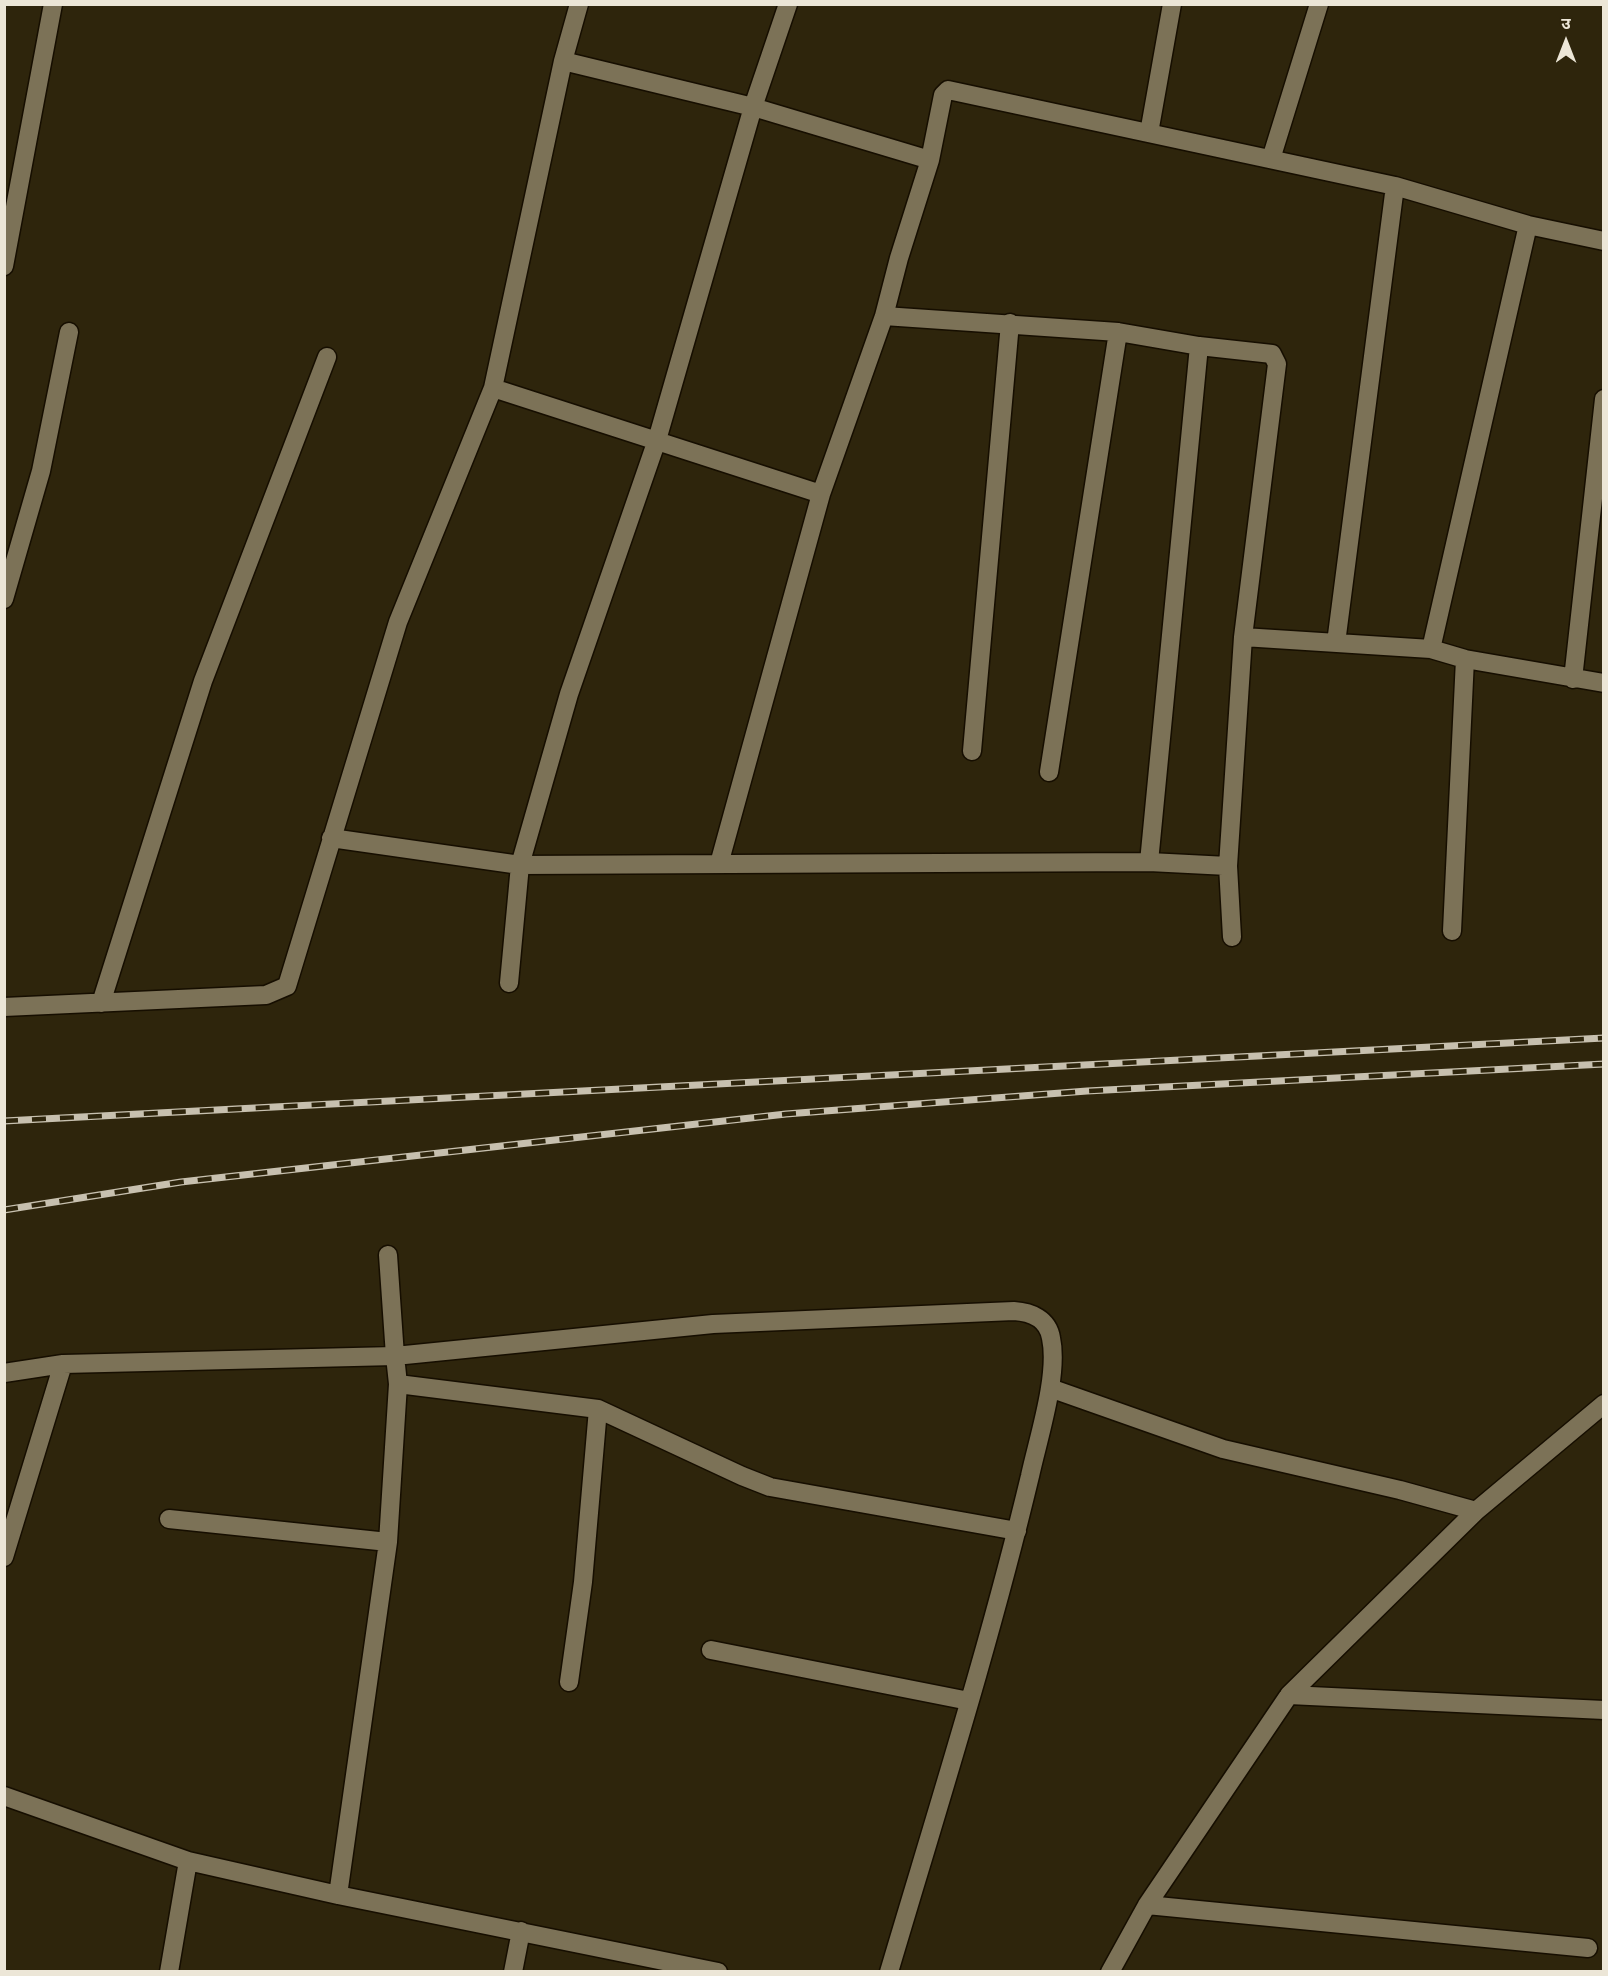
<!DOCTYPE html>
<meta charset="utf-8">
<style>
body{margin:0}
#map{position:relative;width:1608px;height:1976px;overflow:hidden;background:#2e250c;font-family:"Public Sans","Noto Sans Devanagari",sans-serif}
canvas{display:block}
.frame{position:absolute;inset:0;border:6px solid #ece6d7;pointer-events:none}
.north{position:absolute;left:1536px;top:12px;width:60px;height:60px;-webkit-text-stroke:4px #2e250c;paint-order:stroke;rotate:0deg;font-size:16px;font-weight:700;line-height:24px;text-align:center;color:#ece6d7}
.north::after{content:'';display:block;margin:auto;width:21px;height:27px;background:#ece6d7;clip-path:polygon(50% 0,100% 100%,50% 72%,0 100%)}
</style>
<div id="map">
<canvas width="1608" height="1976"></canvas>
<div class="frame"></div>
<div class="north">उ</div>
</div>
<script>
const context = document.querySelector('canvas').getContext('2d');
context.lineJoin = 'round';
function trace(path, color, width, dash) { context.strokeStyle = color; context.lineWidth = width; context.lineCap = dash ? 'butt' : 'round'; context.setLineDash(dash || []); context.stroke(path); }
const street = new Path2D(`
 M563 61 753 107 930 160
 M1149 133 1172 4
 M1271 159 1319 4
 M4 266 53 4
 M884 316 899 258 930 160 943 95 948 90 1395 186 1528 225 1604 241
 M493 388 821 494
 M4 599 41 471 69 332
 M1243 637 1431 649 1465 659 1604 683
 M1336 643 1395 186
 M1431 649 1528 225
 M1573 679 1604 399
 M972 751 1010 323
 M1049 772 1118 332
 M331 838 520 865 1149 862 1228 866
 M1149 862 1199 346
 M719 864 821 494 884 316 1118 332 1199 346 1272 354 1277 364 1243 637 1228 866 1232 937
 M1452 931 1465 659
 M509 983 520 865 569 694 657 440 753 107 788 4
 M101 1003 203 681 327 357
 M4 1007 266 995 287 986 398 622 493 388 563 61 579 4
 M388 1255 395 1356 713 1324 1014 1311C1031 1312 1048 1319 1051 1338 1059 1375 1038 1439 1030 1476 990 1643 938 1807 889 1972
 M4 1373 63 1364 395 1356 398 1384 388 1542 338 1895
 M398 1384 598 1409 742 1476 770 1487 1017 1531
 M1050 1388 1223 1449 1400 1490 1476 1511
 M169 1519 388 1542
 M4 1557 63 1364
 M711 1650 969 1701
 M569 1682 583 1582 598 1409
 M1289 1695 1604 1710
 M4 1796 188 1861 338 1895 718 1972
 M1147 1905 1588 1948
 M169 1972 188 1861
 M513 1972 521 1931
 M1110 1972 1147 1905 1289 1695 1476 1511 1604 1404`);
const rail = new Path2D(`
 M4 1121 1604 1038
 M4 1210 181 1182 786 1114 1087 1091 1604 1064`);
trace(street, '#160e00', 21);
trace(street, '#7c7257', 18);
trace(rail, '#c7c0af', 7);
trace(rail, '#2e250c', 4.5, [14]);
</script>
